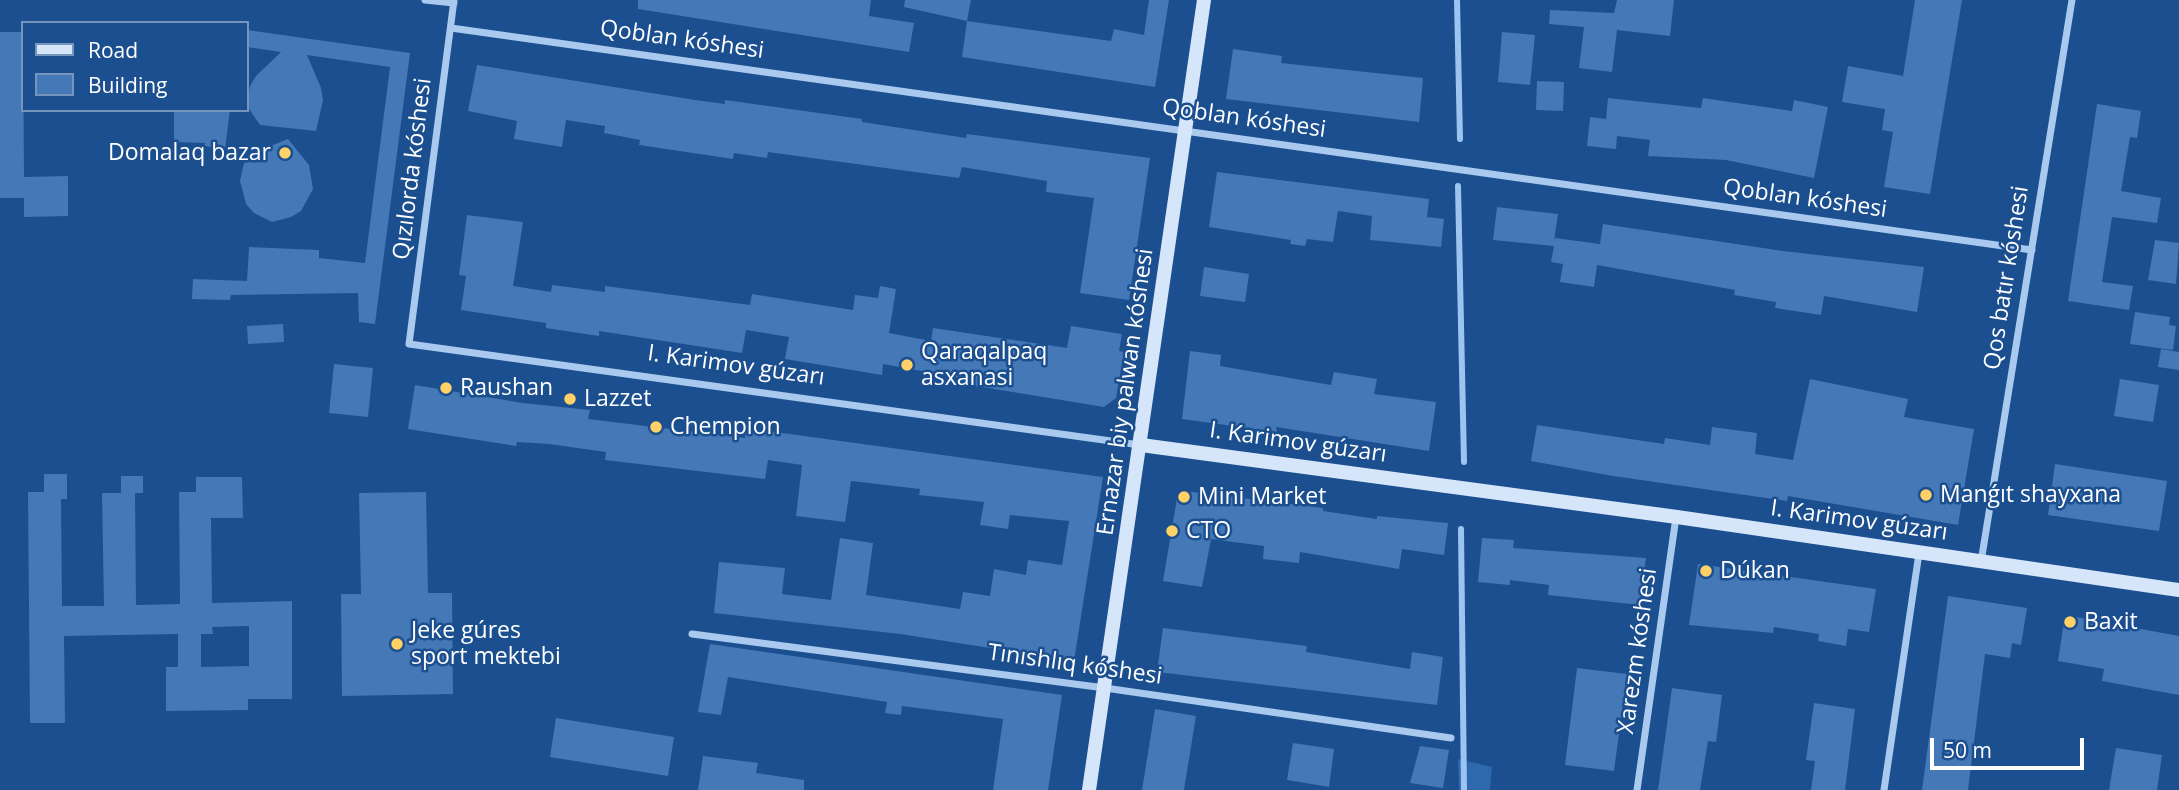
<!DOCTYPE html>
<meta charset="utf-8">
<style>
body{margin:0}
#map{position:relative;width:2179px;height:790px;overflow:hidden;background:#1b4f8f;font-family:"Open Sans",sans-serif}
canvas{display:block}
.legend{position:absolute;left:21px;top:21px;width:228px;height:91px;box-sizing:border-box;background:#1b4f8f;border:2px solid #7695bc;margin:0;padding:9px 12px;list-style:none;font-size:21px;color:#fff}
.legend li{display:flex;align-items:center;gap:14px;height:35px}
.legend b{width:35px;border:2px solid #7695bc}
.scale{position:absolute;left:1930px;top:738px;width:154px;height:32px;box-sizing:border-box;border:4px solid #fff;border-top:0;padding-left:9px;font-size:21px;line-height:24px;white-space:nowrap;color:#fff;-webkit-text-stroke:5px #1b4f8f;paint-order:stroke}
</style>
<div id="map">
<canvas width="2179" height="790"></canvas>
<ul class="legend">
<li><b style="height:9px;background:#d6e6fa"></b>Road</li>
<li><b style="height:19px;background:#4478b7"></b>Building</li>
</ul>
<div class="scale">50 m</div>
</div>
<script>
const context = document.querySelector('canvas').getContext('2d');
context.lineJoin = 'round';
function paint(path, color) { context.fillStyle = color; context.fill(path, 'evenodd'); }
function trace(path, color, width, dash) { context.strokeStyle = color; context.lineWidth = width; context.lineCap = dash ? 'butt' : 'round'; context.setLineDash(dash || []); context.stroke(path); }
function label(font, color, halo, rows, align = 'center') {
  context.font = font + ' "Open Sans",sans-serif'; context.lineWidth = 5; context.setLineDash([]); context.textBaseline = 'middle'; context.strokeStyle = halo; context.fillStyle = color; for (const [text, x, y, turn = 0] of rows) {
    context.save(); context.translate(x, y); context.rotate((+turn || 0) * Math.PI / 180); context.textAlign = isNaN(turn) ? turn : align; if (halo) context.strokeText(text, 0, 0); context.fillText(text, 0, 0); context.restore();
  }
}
const green = new Path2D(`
 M1458 759 1492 767 1490 790H1459Z`);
const stream = new Path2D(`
 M1457 0 1460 139
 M1458 186 1464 462
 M1461 529 1464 790`);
const building = new Path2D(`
 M638 0H871L869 16 914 23 909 52 638 9Z
 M905 0H971L967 21 904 7Z
 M1149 0H1169L1155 87 962 57 967 21 1111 41 1114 29 1144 35Z
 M1617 0H1674L1670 36 1617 30 1612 72 1579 68 1584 27 1549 24 1550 10 1614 13Z
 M1915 0H1962L1930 194 1884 187 1893 132 1882 130 1885 109 1842 102 1848 66 1903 76Z
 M247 30 410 53 375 324 359 322 358 293 231 295 230 300 192 299 193 279 247 281 249 247 319 250V258L365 263 390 67 307 55 321 88 323 100 316 131 260 125 247 106 250 86 256 76 281 52 247 47Z
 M0 32H23L24 177 68 176V216L24 217V198H0Z
 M1502 32 1535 35 1530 85 1498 82Z
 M1233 49 1282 56 1281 63 1423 78 1419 122 1226 99Z
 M477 65 695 100 725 104V100L862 119V122L966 138 967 134 1150 158 1129 300 1080 293 1094 198 1046 192 1047 181 962 167 959 178 768 152 767 158 734 153 733 159 639 145 640 140 604 133 605 126 566 120 562 147 514 139 517 121 468 111Z
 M1537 81 1564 82 1563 111 1536 110Z
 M1608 98 1701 108 1703 98 1792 111 1794 100 1828 107 1814 178 1726 160 1648 156 1650 140 1617 136 1616 149 1587 146 1590 117 1606 119Z
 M2097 104 2141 111 2137 138 2130 137 2121 191 2161 198 2157 223 2112 217 2102 282 2133 286 2129 310 2068 301Z
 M174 110H230L225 149 204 146 205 143 174 142Z
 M288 139 309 165 313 189 301 211 291 217 272 222 254 213 246 204 240 181 244 163 258 151Z
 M1217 172 1429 199 1427 217 1444 219 1441 247 1370 240 1372 216 1338 211 1333 242 1307 239 1305 246 1290 244 1291 240 1209 227Z
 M1497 207 1558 214 1554 241 1555 238 1600 244 1603 224 1783 251 1924 267 1917 312 1824 296 1821 315 1775 308 1776 302 1734 295 1735 290 1597 265 1594 287 1560 282 1563 264 1551 262 1554 246 1493 240Z
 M467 215 523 222 513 286 551 292 552 285 605 292V286L750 305 752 294 853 310 855 295 878 298 880 286 896 289 889 333 931 341 933 328 1067 348 1071 326 1122 334 1119 351 1124 352 1116 398 1104 407 970 385 971 380 883 364 882 375 785 359 789 337 746 330 742 353 599 331V336L546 328V323L461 310 466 276 459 275Z
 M2155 240 2179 243 2176 284 2148 280Z
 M1204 267 1249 274 1245 302 1200 296Z
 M2135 312 2170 317 2169 325 2176 326 2173 350 2130 344Z
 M283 324 284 342 248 344 247 326Z
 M2161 349 2179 352V370L2158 367Z
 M1190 351 1221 355 1220 366 1331 385 1334 372 1377 379 1374 394 1436 402 1429 451 1276 427 1277 432 1182 419Z
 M334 364 373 368 368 417 329 413Z
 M1810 379 1908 399 1904 417 1974 429 1958 525 1788 496 1787 501 1613 476 1531 461 1537 425 1664 444 1665 438 1710 445 1712 427 1757 433 1755 454 1793 460Z
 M2120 379 2159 385 2153 422 2114 416Z
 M415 385 523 403 590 410 588 419 745 438 746 428 1103 477 1074 661 900 634 714 613 719 562 785 568 782 594 831 600 840 538 873 543 866 595 960 609 963 592 990 596 994 569 1026 575 1028 560 1062 565 1069 521 1010 515 1008 529 980 525 984 502 919 495 920 489 851 481 845 522 796 516 802 465 768 460 765 479 605 460 606 452 549 444 517 442 516 446 408 429Z
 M2055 464 2167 481 2159 531 2048 515Z
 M44 474H67V499H61L62 606H104L102 493H121V476H143V493H135L136 605 180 604 179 492H196V477H242L243 518H211L212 603 292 601V699H248V710L166 711V667H178V634L64 636 65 723H30L28 492H44ZM249 626V666L201 667V634H213L212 627Z
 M1184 491 1323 508V511L1377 519V516L1448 523 1444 555 1402 549 1399 569 1300 552 1299 563 1263 559 1264 546 1211 539 1202 587 1163 581 1177 498Z
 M426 492 428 593H452L453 694 342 696 341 594H361L359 493Z
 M1482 538 1514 540 1513 548 1646 558 1640 605 1548 595 1549 585 1510 580V585L1478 582Z
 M1698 564 1876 589 1869 632 1848 629 1846 646 1818 641 1819 634 1774 627 1773 633 1689 625Z
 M1948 596 2027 608 2021 645 2012 643 2010 658 1985 654 1968 790H1922Z
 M2065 615 2179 636V695L2102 681 2104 669 2058 661Z
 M1163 628 1307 646 1306 652 1410 669 1412 652 1443 657 1437 705 1157 672Z
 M710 644 1062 695 1048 790H993L1003 719 902 706 901 715 885 713 887 702 728 677 721 715 698 712Z
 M1577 668 1627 674 1614 771 1565 765Z
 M1672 688 1722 695 1716 742 1708 741 1700 790H1658Z
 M1814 703 1855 709 1845 790H1811L1815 761 1806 760Z
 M1155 709 1196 716 1184 790H1142Z
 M556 718 674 737 668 776 550 757Z
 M1293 743 1334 749 1329 787 1287 780Z
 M1420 746 1449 750 1443 788 1410 783Z
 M2116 748 2162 755 2157 790H2109Z
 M703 756 758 763 756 773 804 780V790H698Z`);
const street = new Path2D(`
 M425 0 454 3
 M454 0 409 344 1140 445
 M451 28 2032 250
 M1981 562 2072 0
 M692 634 1105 688 1451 738
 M1637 790 1676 517
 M1884 790 1919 553`);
const secondary = new Path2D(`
 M1141 445 1677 517 2179 590
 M1089 790 1204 0`);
const markers = [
 [285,153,7,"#ffd166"],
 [907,365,7,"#ffd166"],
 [446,388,7,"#ffd166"],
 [570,399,7,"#ffd166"],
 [656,427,7,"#ffd166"],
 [1926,495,7,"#ffd166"],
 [1184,497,7,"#ffd166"],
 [1172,531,7,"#ffd166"],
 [1706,571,7,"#ffd166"],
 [2070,622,7,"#ffd166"],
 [397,644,7,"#ffd166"]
];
const streetNames = [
 ["Qoblan kóshesi",682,40,8],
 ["Qoblan kóshesi",1244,119,8],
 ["Qızılorda kóshesi",413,169,-83],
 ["Qoblan kóshesi",1805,199,8],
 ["Qos batır kóshesi",2007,278,-81],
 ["I. Karimov gúzarı",736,366,8],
 ["Ernazar biy palwan kóshesi",1126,392,-82],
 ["I. Karimov gúzarı",1298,443,8],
 ["I. Karimov gúzarı",1859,521,8],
 ["Xarezm kóshesi",1638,651,-82],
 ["Tınıshlıq kóshesi",1075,665,8]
];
const poiNames = [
 ["Domalaq bazar",271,153,"right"],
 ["Qaraqalpaq",921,352],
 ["asxanasi",921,378],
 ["Raushan",460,388],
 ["Lazzet",584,399],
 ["Chempion",670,427],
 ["Manǵıt shayxana",1940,495],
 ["Mini Market",1198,497],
 ["СТО",1186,531],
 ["Dúkan",1720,571],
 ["Baxit",2084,622],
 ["Jeke gúres",411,631],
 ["sport mektebi",411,657]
];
paint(green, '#2e69ad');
trace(stream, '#9cc4f0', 6);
paint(building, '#4478b7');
trace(street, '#a9c9ee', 7);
trace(secondary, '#d6e6fa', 14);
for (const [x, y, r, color] of markers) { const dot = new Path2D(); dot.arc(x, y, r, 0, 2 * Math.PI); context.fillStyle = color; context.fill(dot); trace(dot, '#1b4f8f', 2.5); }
label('23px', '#fff', '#1b4f8f', streetNames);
label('23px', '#fff', '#1b4f8f', poiNames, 'left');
</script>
